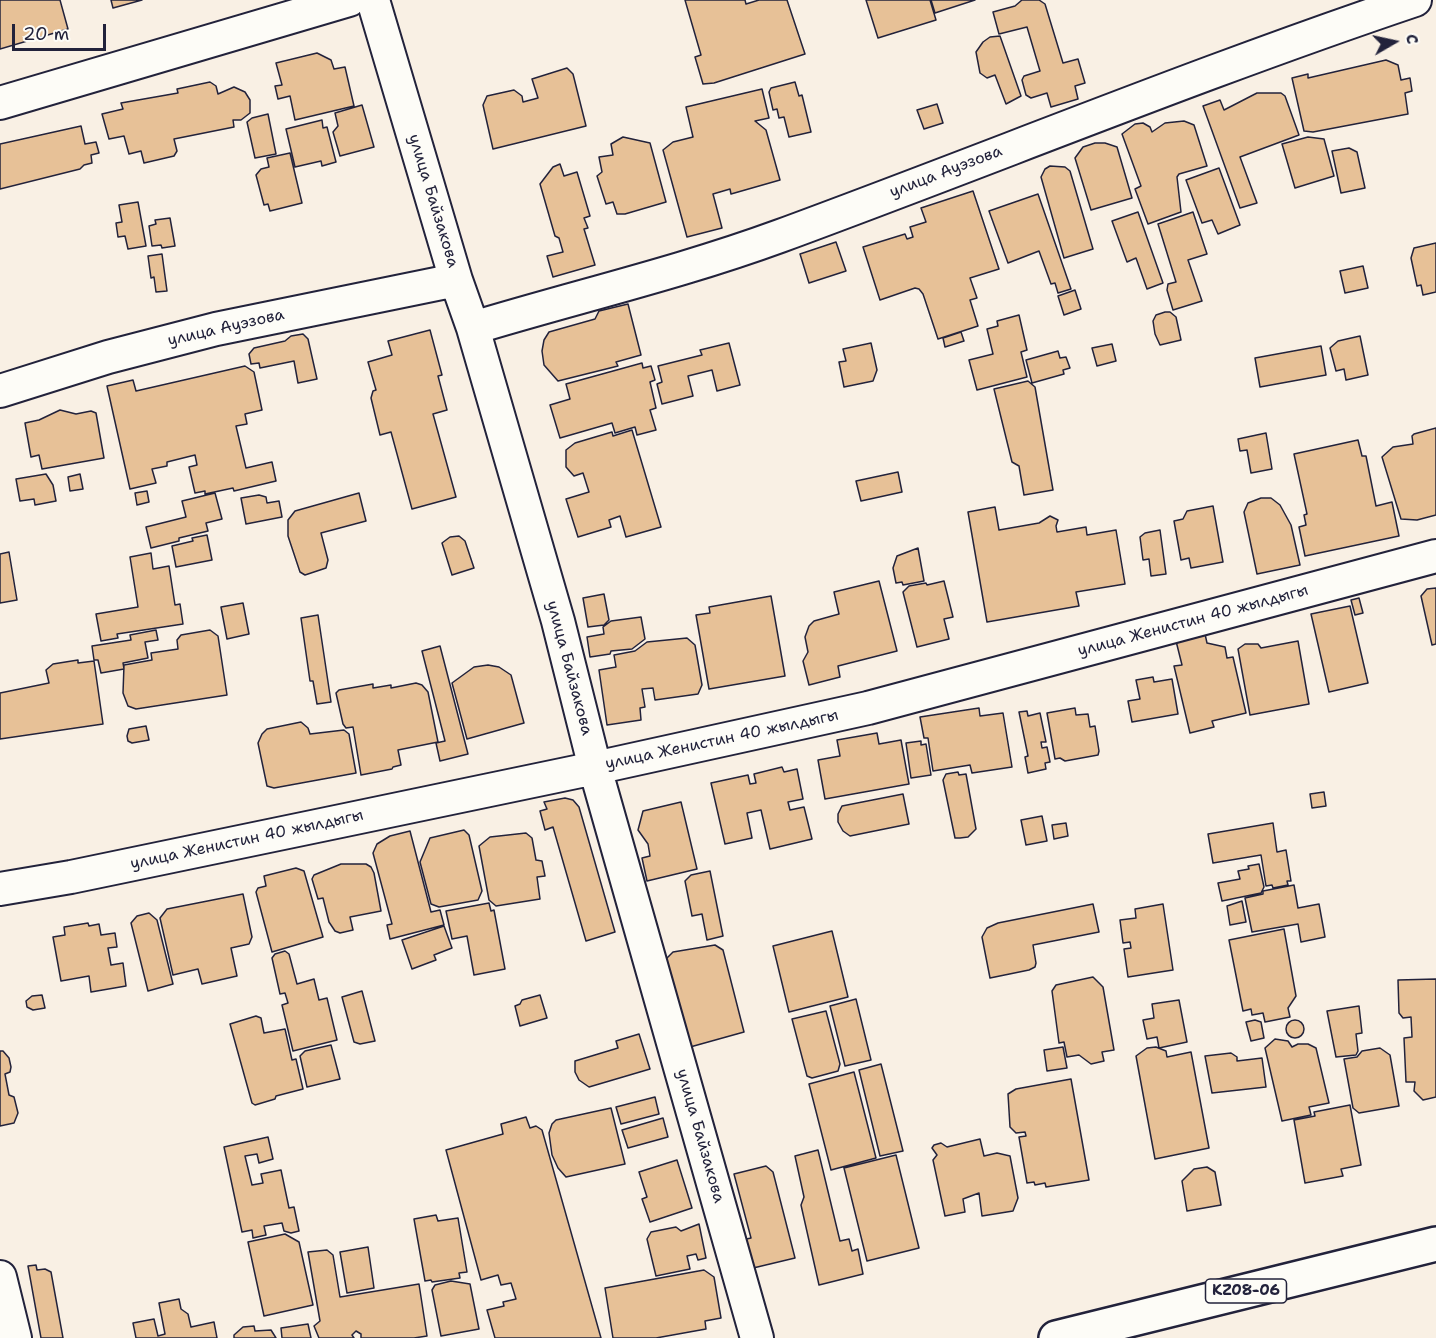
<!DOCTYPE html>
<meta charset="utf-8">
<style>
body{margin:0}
#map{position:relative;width:1436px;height:1338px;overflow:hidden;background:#f9f0e4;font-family:"Shantell Sans",sans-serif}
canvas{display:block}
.north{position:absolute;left:1364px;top:12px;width:60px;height:60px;-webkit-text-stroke:4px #fdfcf7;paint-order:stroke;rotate:81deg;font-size:16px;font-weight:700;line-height:24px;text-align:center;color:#22223b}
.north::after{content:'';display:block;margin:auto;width:21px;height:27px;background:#22223b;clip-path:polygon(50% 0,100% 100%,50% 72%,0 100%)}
.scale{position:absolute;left:12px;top:24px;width:94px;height:27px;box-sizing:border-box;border:3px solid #22223b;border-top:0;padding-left:8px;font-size:18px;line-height:21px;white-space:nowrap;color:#22223b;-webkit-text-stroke:4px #fdfcf7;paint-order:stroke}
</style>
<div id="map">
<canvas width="1436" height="1338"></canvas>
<div class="north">С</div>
<div class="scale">20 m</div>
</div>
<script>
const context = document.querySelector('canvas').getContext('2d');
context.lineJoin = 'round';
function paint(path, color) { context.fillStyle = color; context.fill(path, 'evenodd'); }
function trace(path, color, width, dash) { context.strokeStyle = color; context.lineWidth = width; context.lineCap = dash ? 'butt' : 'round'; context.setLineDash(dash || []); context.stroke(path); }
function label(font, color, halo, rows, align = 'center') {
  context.font = font + ' "Shantell Sans",sans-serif'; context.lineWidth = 4.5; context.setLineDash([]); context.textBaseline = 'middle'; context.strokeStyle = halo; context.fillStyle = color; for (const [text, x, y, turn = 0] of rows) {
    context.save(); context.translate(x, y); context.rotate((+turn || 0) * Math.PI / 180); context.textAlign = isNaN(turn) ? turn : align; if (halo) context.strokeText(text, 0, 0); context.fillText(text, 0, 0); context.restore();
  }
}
const building = new Path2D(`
 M0 0H60L68 29 0 49Z
 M111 0H142L113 8Z
 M685 0H745L746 4 759 0H787L805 54 714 83 703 84 695 57 701 55Z
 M866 0H930L936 20 878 38Z
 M931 0H975L935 13Z
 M1022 0H1039L1045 4 1063 63 1078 59 1085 83 1075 86 1078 99 1051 107 1047 93 1031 98 1026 95 1022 80 1024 76 1040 71 1027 27 999 34 993 12 1015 6Z
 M1000 36 1021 96 1006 104 995 75 987 78 980 73 976 52 983 42 990 37Z
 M317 53 331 60 334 69 345 67 354 106 295 120 290 96 278 99 275 86 282 85 276 63Z
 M1386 60 1398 65 1401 80 1410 78 1412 91 1405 93 1408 114 1313 132 1304 131 1292 78 1308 74V78Z
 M567 68 573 74 586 126 493 149 483 105 487 96 514 90 522 96 523 102 538 98 532 79Z
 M210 82 216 86 218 94 234 87 245 92 250 100V113L241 120H233L234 127 174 139 177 151 174 156 144 163 141 151 129 154 124 136 109 139 102 114 123 109 121 103 178 93 177 89Z
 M795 82 799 96 802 95 811 132 789 137 784 117 779 118 777 109 773 110 769 92 771 88Z
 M762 89 769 118 755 121 766 130 780 180 731 194 730 189 713 194 722 228 687 237 663 150 673 142 693 137 686 107Z
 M1257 93H1281L1285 96 1299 135 1240 157 1257 203 1240 208 1203 106 1220 100 1224 110Z
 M937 104 943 123 924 129 917 110Z
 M362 105 374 147 340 156 333 132 338 126 335 113Z
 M268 114 276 154 255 158 247 122 252 118Z
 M322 120 323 128 327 127 336 162 322 166 321 161 295 167 286 129Z
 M1184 121 1194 125 1207 166 1179 174 1177 177 1181 212 1148 224 1135 189 1141 186 1122 134 1135 124 1143 123 1150 127 1152 132 1165 123Z
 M81 126 85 144 96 142 99 153 91 155 92 163 84 165 80 169 0 189V144Z
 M623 137 650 143 666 202 625 214H617L613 202 606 204 597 176 602 172 599 157 613 155 611 144Z
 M1308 137 1324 139 1334 176 1295 188 1282 144Z
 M1095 143H1105L1117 147 1132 198 1091 210 1075 158 1083 147Z
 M1349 148 1357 152 1365 188 1341 193 1332 151Z
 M290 153 302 203 270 211 268 204 264 205 256 175 261 169 269 167 267 158Z
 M560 164 564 176 577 172 590 216 584 218 588 228 584 229 595 265 553 277 547 256 563 252 559 238 555 236 540 184 553 167Z
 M1050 166 1065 167 1070 171 1093 249 1064 258 1041 177 1045 169Z
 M1219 168 1240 225 1218 234 1212 220 1202 223 1186 180Z
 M973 191 999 269 970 278 977 298 970 300 978 326 938 339 923 294 919 289 915 288 880 300 863 247 905 234 907 239 913 237 910 227 926 222 921 208Z
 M1038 194 1071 289 1058 293 1055 283 1051 284 1039 251 1008 263 989 211Z
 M138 202 146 246 128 249 125 236 118 237 116 223 122 222 119 205Z
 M1138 212 1163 283 1147 289 1136 258 1127 262 1112 221Z
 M1193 212 1207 254 1188 260 1202 301 1173 310 1167 290 1168 284 1176 282 1158 224Z
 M170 218 175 246 162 248 161 245 152 246 149 226 156 224 155 220Z
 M836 242 846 271 809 283 800 254Z
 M1436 243V292L1423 295 1421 285 1417 286 1411 258 1414 248Z
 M162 254 167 291 156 292 154 277 151 278 148 256Z
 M1363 266 1368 288 1345 293 1340 271Z
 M1075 290 1081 309 1064 315 1058 296Z
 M628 304 641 355 616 362 618 366 558 381 544 365 542 351 544 340 549 332 595 319 599 311Z
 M1165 312H1170L1176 317 1181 340 1160 345 1155 334 1153 321 1156 315Z
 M1019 315 1027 350 1021 352 1027 377 977 390 969 360 993 354 987 329 998 326 997 321Z
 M430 330 442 375 438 376 447 410 433 414 456 497 412 509 391 432 380 435 371 398 373 391 376 390 368 362 392 355 388 341Z
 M961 332 964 341 945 347 943 338Z
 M303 334 308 339 317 379 298 383 294 361 260 368 259 363 251 364 249 354 254 348 285 341 291 336Z
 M1360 336 1368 375 1346 380 1344 369 1336 371 1330 348 1338 341Z
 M729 343 740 385 717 391 712 370 688 376 693 396 662 404 657 384 662 382 658 366 702 355 700 350Z
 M871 343 877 370 873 381 844 387 839 362 846 361 843 349Z
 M1112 344 1116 361 1097 366 1092 348Z
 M1321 346 1326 375 1260 387 1255 358Z
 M1058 351 1060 358 1066 357 1070 368 1063 370 1064 374 1032 383 1026 360Z
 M642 363 643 368 651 366 655 380 650 382 656 408 650 410 656 430 637 435 635 427 615 433 612 423 560 438 550 405 570 399 566 384Z
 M245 366 254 372 262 410 245 414 247 424 236 426 246 468 272 462 276 481 234 491 233 488 205 494V491L195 493 189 467 197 465 195 455 167 462V466L152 469 156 483 130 489 107 386 133 380 136 391Z
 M1028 381 1035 387 1053 490 1024 495 1019 466 1012 462 994 389Z
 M60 410 76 414 91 411 96 413 104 458 42 469 39 455 31 457 25 423 39 420Z
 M1436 428V515L1417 520 1401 519 1382 457 1393 447 1413 444 1412 436 1414 434Z
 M632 430 661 527 626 537 620 516 609 520 611 527 578 537 566 499 589 492 583 473 574 476 566 467V450L575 443 612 432 613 436Z
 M1266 433 1272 469 1251 473 1247 450 1240 451 1238 439Z
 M1358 440 1362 456H1366L1376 506 1392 502 1399 536 1305 556 1299 527 1306 525 1304 515 1307 514 1294 454Z
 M898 472 902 492 861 501 856 481Z
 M46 474 53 485 56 501 35 505 34 499 20 501 16 479Z
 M80 474 83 489 70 491 68 477Z
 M147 491 149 502 137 505 135 493Z
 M215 493 222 519 206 523 208 531 179 538V541L151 548 146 527 186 517 182 501Z
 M359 493 366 521 321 533 328 560 326 568 305 575 300 572 288 536V520L295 511Z
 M259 495 266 497 267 503 279 501 282 517 246 524 241 498Z
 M1261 498H1271L1280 505 1291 525 1300 565 1257 574 1244 512 1248 503Z
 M1213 506 1223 562 1191 568 1189 558 1181 560 1174 521 1183 519 1187 511Z
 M995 507 999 530 1039 523 1050 516 1058 520 1056 526 1057 532 1086 527 1087 535 1116 530 1125 584 1076 592 1079 606 987 622 968 512Z
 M1160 530 1166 574 1151 576 1149 559 1143 560 1140 537 1145 533Z
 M207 535 212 560 176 567 172 546 193 541 192 538Z
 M459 536 465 541 474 568 452 575 442 543 450 537Z
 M918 548 924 581 903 585 902 582 896 583 893 568 897 556Z
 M9 552 17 600 0 603V554Z
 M151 553 153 569 169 566 175 605 180 604 183 624 117 634 118 638 101 641 96 614 138 607 130 557Z
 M879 581 897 651 838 666 840 677 809 685 803 661 808 652 805 637 809 626 814 621 839 614 834 592Z
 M944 581 953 617 944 619 949 639 917 647 903 592 909 586 926 583 927 585Z
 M1436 588V644L1432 645 1421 596 1427 589Z
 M604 594 609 620 604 625 588 627 583 598Z
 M771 596 785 676 709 689 696 615 710 613 709 607Z
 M1359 598 1363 613 1355 615 1351 600Z
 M243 603 249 634 227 639 221 607Z
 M1350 606 1368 683 1329 692 1311 614Z
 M318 615 331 702 317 704 313 681H310L301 618Z
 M641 617 645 639 632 649 611 651 610 654 590 657 587 637 604 634 603 627 611 621Z
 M156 630 158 640 145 642 148 658 123 663 124 669 101 673 98 660H94L92 646 131 640 130 635Z
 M210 630 218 636 227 695 136 709 128 706 123 693 124 665 152 660 151 653 178 649 177 640 181 635Z
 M1205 634 1207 643 1225 647 1227 658 1233 657 1246 713 1212 721 1214 727 1190 733 1174 666 1182 665 1176 641Z
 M687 638 695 645 702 685 698 694 655 700 653 688 642 689 645 707 640 708 641 720 607 725 599 670 616 667 614 655 635 651 647 642Z
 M1298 641 1309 704 1250 715 1238 649 1245 644H1258L1261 648Z
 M440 646 468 754 440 761 436 743 445 741 422 651Z
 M78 660V663L94 661 103 724 0 739V693L49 683 46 670 53 664Z
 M488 665 499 667 511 675 524 723 467 739 452 683 474 667Z
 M1153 677 1154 682 1172 679 1178 714 1132 722 1128 701 1140 699 1136 680Z
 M416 683 422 685 428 692 438 742 398 750 401 765 393 767 392 769 361 775 353 727 346 728 343 724 336 693 339 690 373 684V688L391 685V688Z
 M979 708 980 716 1003 713 1012 767 972 773 970 765 933 771 928 738H924L920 717Z
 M1075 708 1076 715 1088 714 1090 727 1095 726 1099 751 1098 755 1065 761 1060 758 1055 759 1047 713Z
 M1027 711 1028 716 1040 713 1046 742H1041L1042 748 1047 747 1050 762 1045 763 1046 769 1028 773 1025 757 1028 756 1019 712Z
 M301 722 308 728 310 734 344 730 349 734 356 773 274 788 267 786 258 743 262 734 267 729Z
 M146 726 149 740 132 743 128 741 127 736 129 729Z
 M877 733 879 744 901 740 909 784 825 799 818 760 840 756 837 740Z
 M921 741V745L926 744 931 775 911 778 906 743Z
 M782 767 784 772 797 769 803 799 788 802 790 810 804 807 812 839 770 849 761 810 747 813 752 838 725 844 711 783 748 775 750 784 756 783 754 774Z
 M958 772 959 775 966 774 976 829 968 837 960 838H955L943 780 946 774Z
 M1324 792 1326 806 1312 808 1310 794Z
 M903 794 909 824 850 836 843 831 838 822V814L842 806Z
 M565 798 573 800 579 807 615 932 586 941 553 827 545 830 540 811 547 809 544 802Z
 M681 802 697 869 647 881 642 858 650 856 648 844 638 830 643 811Z
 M1042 816 1047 841 1026 845 1021 820Z
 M1066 823 1068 836 1054 839 1052 825Z
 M1273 823 1277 852 1286 850 1291 881H1287L1288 885 1273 888 1272 885 1266 886 1261 855 1213 863 1208 834Z
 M464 830 469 835 482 891 478 900 439 907 431 904 420 862 430 838Z
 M410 831 431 912 440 910 444 925 390 939 387 925 392 924 373 853 377 844 390 836Z
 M526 833 532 838 536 860 542 861 545 876 537 877 540 899 496 906 489 900 479 846 490 837Z
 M341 864H366L371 867 374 873 381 911 350 917 353 930 340 933 335 931 329 922 323 898 318 899 312 879 314 875Z
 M1259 864 1264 887 1261 893 1222 901 1218 883 1240 879 1238 871 1249 869 1248 866Z
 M296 868 304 871 323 937 272 952 256 892 258 888 266 886 264 876Z
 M710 871 723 936 707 940 702 914 692 916 685 881 691 875Z
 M1294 885 1298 908 1319 904 1325 937 1301 942 1298 924 1252 932 1245 898 1263 894V891Z
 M243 894 252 937 249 944 231 948 237 976 202 984 198 969 173 975 160 918 167 909Z
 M1242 901 1246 922 1230 925 1227 906Z
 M489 903 491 911 494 910 505 969 474 975 467 936 452 939 446 911Z
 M1093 904 1099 932 1033 945 1036 963 1035 967 1029 970 990 978 982 937 987 928 998 923Z
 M1163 904 1173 970 1128 977 1124 949 1131 948 1130 942 1123 943 1120 920 1136 918 1135 909Z
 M149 913 157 920 173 984 148 991 131 923 137 916Z
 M88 923 89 926 99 924 101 935 115 933 117 947 108 948 111 965 123 963 126 986 91 992 89 976 61 981 53 937 65 935 64 927Z
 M444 926 452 948 434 955 436 960 412 969 402 940Z
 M1284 929 1296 996 1288 1008 1290 1017 1265 1022 1263 1013 1252 1015 1251 1009 1243 1011 1229 940Z
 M832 931 848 997 789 1012 773 946Z
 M715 945 723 950 744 1032 683 1049 661 964 673 952Z
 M285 951 289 954 297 984 314 979 319 1000 327 998 337 1040 293 1051 282 1005 288 1003 285 993 280 994 272 958 275 954Z
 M1093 977 1103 987 1114 1050 1102 1052 1104 1061 1091 1064 1079 1055 1067 1057 1064 1042 1059 1043 1052 991 1056 985Z
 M1436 979V1097L1423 1100 1414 1091 1415 1082H1406L1404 1038 1412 1037 1411 1017 1403 1018 1399 1013 1398 980Z
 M362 991 375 1041 360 1044 354 1042 342 997Z
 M42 995 45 1008 33 1010 27 1007 26 1001 32 996Z
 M540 995 547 1018 520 1026 515 1006 520 1004 522 1000Z
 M856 999 871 1060 845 1066 830 1006Z
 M1179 1000 1187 1042 1159 1048 1157 1037 1147 1039 1143 1020 1154 1018 1152 1004Z
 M1359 1006 1362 1033 1356 1034 1358 1051 1356 1055 1336 1057 1327 1011Z
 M826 1011 840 1064 838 1071 812 1078 807 1076 792 1019Z
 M256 1016 261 1018 264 1033 285 1029 292 1060 296 1059 303 1089 276 1096 275 1099 255 1105 252 1103 230 1024Z
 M1286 1029a9 9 0 1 1 18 0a9 9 0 1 1-18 0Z
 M1255 1020 1261 1022 1264 1038 1251 1041 1246 1022Z
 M639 1034 650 1069 589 1087 579 1080 575 1072V1061L618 1048 616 1041Z
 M1275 1039 1288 1041 1292 1047 1298 1044H1308L1316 1048 1329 1103 1309 1107 1311 1115 1282 1121 1265 1048Z
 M331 1045 340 1079 307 1087 300 1056 305 1051Z
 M1063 1047 1067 1068 1047 1071 1044 1050Z
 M1156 1047 1166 1051 1167 1057 1191 1052 1209 1148 1155 1159 1136 1056 1147 1048Z
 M1380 1048 1390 1055 1399 1106 1359 1113 1353 1108 1344 1059 1357 1057 1362 1051Z
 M0 1051H3L9 1058 11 1067 10 1072 5 1074 9 1095 14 1097 18 1113 14 1123 0 1126Z
 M1231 1053 1237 1057V1061L1262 1058 1266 1087 1212 1093 1205 1056Z
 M881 1064 903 1151 880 1156 859 1070Z
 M854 1072 876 1158 831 1170 809 1084Z
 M1071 1079 1089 1180 1046 1187 1045 1183 1035 1185 1034 1182 1027 1183 1019 1137 1026 1136 1025 1132 1016 1133 1010 1127 1008 1094 1016 1089Z
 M655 1097 659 1114 621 1124 616 1107Z
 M1350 1105 1361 1165 1341 1169 1343 1176 1305 1183 1294 1120 1315 1116 1314 1112Z
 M611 1108 625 1164 566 1177 558 1168 552 1155 549 1133 552 1124 556 1120Z
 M526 1117 530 1128 536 1126 542 1130 601 1338H495L487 1310 504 1306 503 1302 516 1299 511 1283 501 1285 498 1275 481 1280 446 1150 503 1134 501 1124Z
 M663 1118 668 1137 628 1148 622 1130Z
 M268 1137 273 1159 259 1163 257 1154 245 1156 252 1185 263 1183 261 1174 281 1170 289 1208 294 1207 299 1231 291 1233 284 1231 282 1223 264 1226 266 1235 253 1238 252 1230 242 1232 224 1147Z
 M980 1139 984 1156 997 1153 1010 1156 1018 1198 1013 1211 982 1216 979 1193 963 1199 965 1212 945 1216 933 1160 937 1155 932 1148 934 1145 941 1143 947 1147Z
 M818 1150 840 1241 849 1239 852 1251 858 1249 863 1274 819 1285 801 1205 804 1197 795 1156Z
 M896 1155 919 1248 867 1261 844 1168Z
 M677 1160 692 1208 650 1222 642 1199 647 1197 639 1172Z
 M766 1166 773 1172 795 1258 749 1269 742 1240 751 1238 734 1174Z
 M1207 1167 1215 1172 1221 1205 1187 1211 1182 1181 1194 1169Z
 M436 1215 438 1221 458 1218 467 1272 459 1273 460 1278 432 1282 431 1280 425 1281 414 1219Z
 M699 1224 706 1258 698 1260 696 1254 687 1256 690 1269 656 1276 647 1239 651 1232 676 1227 681 1231Z
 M285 1234 299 1242 313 1305 264 1316 248 1242Z
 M368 1247 374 1288 347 1293 340 1252Z
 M327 1250 333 1255 340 1297 419 1284 427 1336 414 1338H361V1334L356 1331 352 1335 354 1338H319L314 1326 320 1321 308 1252Z
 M36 1265 37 1270 45 1269 51 1272 63 1338H41L28 1266Z
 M704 1270 714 1277 721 1318 705 1321 706 1329 656 1338H613L605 1288Z
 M451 1281 470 1284 479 1329 441 1336 432 1290 435 1285Z
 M179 1299 181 1309 188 1314 191 1327 214 1322 217 1338H136L133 1323 154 1319 158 1336 165 1334 159 1303Z
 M308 1324 311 1338H282L281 1328Z
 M254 1326 255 1331 271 1330 276 1338H234V1335L243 1327Z`);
const minor = new Path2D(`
 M373 0 456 280 473 328 558 621 595 768 757 1338
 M0 103 349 0
 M473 328C575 297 679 273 780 236 992 158 1201 72 1415 0
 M0 391 108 357 216 329 456 280
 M0 889 71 877 336 822 595 768 868 708 1436 556
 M0 1277 15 1338`);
const highway = new Path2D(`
 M1056 1338 1436 1244`);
const shields = [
 [1246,1291,81]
];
const shieldNames = [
 ["KZ08-06",1246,1291]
];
const streetNames = [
 ["улица Ауэзова",946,172,-21],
 ["улица Байзакова",433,201,73],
 ["улица Ауэзова",226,328,-13],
 ["улица Женистин 40 жылдыгы",1193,621,-15],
 ["улица Байзакова",569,668,75],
 ["улица Женистин 40 жылдыгы",722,740,-12],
 ["улица Женистин 40 жылдыгы",247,840,-12],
 ["улица Байзакова",700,1136,74]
];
paint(building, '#e7c197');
trace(building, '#22223b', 1.5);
trace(minor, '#22223b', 36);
trace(highway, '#22223b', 38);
trace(minor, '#fdfcf7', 32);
trace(highway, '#fdfcf7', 33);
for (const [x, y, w] of shields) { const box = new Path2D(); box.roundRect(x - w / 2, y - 12, w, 24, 4.5); context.fillStyle = '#fdfcf7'; context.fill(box); trace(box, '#22223b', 1.5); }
label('bold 15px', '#22223b', null, shieldNames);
label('16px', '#22223b', '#fdfcf7', streetNames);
</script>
